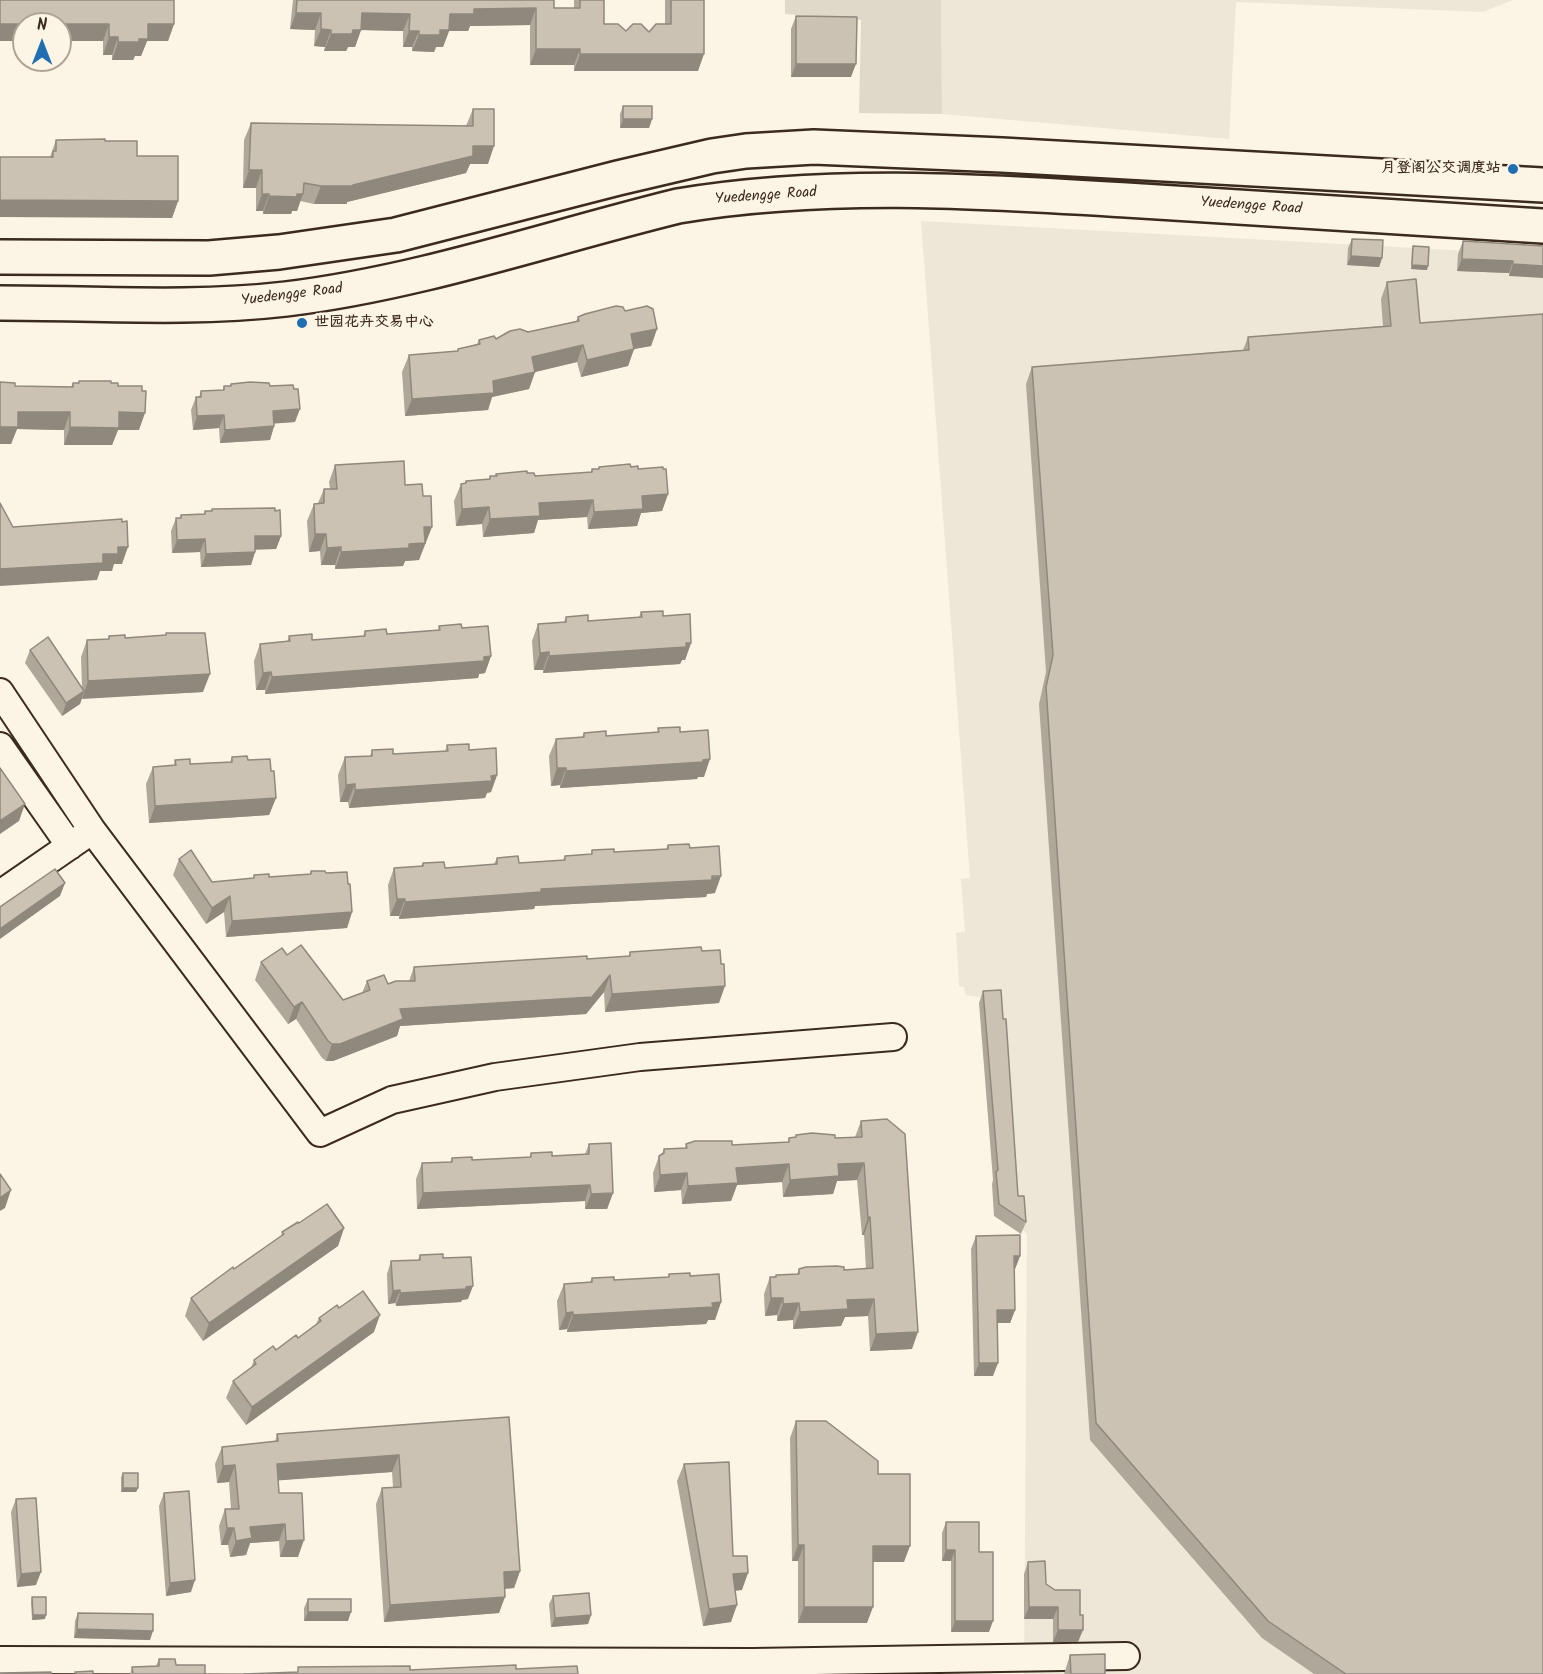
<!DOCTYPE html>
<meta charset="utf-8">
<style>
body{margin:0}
#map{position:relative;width:1543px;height:1674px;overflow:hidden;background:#fcf5e5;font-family:Kalam,sans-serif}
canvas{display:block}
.north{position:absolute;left:12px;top:12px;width:60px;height:60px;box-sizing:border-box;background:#fcf5e5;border:2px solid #afa495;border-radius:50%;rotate:0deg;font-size:16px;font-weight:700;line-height:24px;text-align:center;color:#3b2a1e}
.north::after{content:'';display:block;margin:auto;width:21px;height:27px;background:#1f6fb2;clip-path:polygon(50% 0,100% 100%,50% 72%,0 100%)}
</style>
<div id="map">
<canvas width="1543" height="1674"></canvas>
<div class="north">N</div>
</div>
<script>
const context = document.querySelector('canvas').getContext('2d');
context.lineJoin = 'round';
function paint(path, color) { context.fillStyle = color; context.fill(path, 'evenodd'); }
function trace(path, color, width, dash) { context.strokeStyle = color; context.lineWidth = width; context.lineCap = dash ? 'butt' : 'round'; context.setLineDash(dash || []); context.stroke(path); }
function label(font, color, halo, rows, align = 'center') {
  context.font = font + ' Kalam,"LXGW WenKai TC",sans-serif'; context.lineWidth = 5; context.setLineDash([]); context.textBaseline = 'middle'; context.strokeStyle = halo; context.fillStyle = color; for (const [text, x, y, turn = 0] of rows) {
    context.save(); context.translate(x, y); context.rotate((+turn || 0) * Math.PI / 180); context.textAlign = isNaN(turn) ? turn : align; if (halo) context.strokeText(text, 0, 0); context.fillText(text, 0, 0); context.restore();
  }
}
const built = new Path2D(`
 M941 0H1513L1483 12 1236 2 1229 139 942 114Z
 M921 221 1543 255V1674H1024L1027 1234 1000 1209 986 998 966 995 964 987 959 986 956 933 965 932 961 879 970 878Z`);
const green = new Path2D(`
 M785 0H941L942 114 859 113 861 20 785 14Z`);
const minor = new Path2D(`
 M0 692 92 830 320 1133 392 1100 495 1077 640 1057 893 1037
 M0 746 70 846
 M0 894 84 836
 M0 1660 752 1662 1126 1656`);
const major = new Path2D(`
 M0 257 209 258 279 252 396 235 618 178 712 156 746 151 814 147 1002 155 1543 185
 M0 303C95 303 191 310 286 299 419 283 548 238 678 206 826 181 978 191 1126 200 1265 208 1404 217 1543 226`);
const wall = new Path2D(`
 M0 0 174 24 168 41H147L141 56H135L133 60H112V55H103V41H60L24 24V60V56H15V41H0Z
 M293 0H554V8H574V0H604V24L626 31 649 32 665 24V0H704L698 71H574V65H530V25L470 26 468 31H449L443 47H436L434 52 412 51V47H403V31L361 30 355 47H348L346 51H324L325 47 314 46 315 30 290 29Z
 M796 16 851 77H791V29Z
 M623 106 652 119 649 128H620V114Z
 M473 109 488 164H470L466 173 347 202V204H314L300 201 297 211H292L291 214H263V211H256V188H243L244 140 251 123 466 126Z
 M56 140 105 141 137 156 178 201 172 218 50 157Z
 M1352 239 1382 258 1379 267 1347 265 1348 248Z
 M1463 241 1543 246 1509 276V273L1457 271 1458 254Z
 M1413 246 1427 270 1411 269 1412 250Z
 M1387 282 1543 1674H1314L1262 1638 1090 1440 1039 704 1046 672 1026 384 1032 367 1243 350 1248 337 1383 326 1381 299Z
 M625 311 657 329 651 346 634 349 628 366 581 377 577 362 535 372 529 389 492 397 488 410 405 416 402 372 409 355 457 352 458 349 477 344 479 340 496 339 576 321 578 317Z
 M79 381 111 383 118 386 139 430H118L112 445H64V430L17 429 11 444H0V382L15 386 71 387 73 383H79Z
 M231 384 270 386 295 422 274 423V426L270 440 220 443 219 428 193 430 191 410 196 397H199L201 391 223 390 224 386H230Z
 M335 465 405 485 426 544H424L419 560 405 561 403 566 335 569V565H321L320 551 309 552 307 521 314 504 318 503 324 489H330L329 482Z
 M599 467H631L638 469 668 494 662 511 641 513 637 526 588 529 587 517 538 520 534 533 483 537 482 524 456 526 454 501 461 484 465 483 466 481 489 479 490 476H495L496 474 527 473 535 476 591 472 592 469H598Z
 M212 509 275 511 281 536 276 549H255V552L251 565 201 567 200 552 172 553 171 531 176 518H180L181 515 204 514 205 511H211Z
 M641 612 663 616 691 643 685 660H682L680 664 543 673V670H534L532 641 538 624 564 622 566 617 588 621 639 617Z
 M439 626 462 628 491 656 485 673 479 674 478 678 265 694V690H256L254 661 260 644 287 642 289 636 312 640 363 636 365 631 387 634 438 630Z
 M166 633 203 692 82 698 80 704 62 716 25 663 30 650 82 687 81 657 87 640 108 639 109 636 125 638 166 635Z
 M658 728 680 732 704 777H698L697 779 560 788V785L551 786 549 756 556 739 582 737 584 733 606 736 657 733Z
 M447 745 469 750 497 775 491 792 487 793 485 798 349 808 348 802H340L338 775 345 757 370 756 372 750 393 754 445 751Z
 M232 757 248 760 271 771 276 798 269 815 149 823 146 784 153 767 174 765 175 760 190 764 230 762Z
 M668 845 690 848 715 893 707 894 706 897 535 906 534 909 399 919V916H390L388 885 394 868 421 866 423 863 445 868 494 864 497 858 519 863 563 860 565 856 591 854 592 850 614 852 666 849Z
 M179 859 212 882 253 878 254 875 269 877 310 874 311 871 326 873 348 884 352 912 347 928 226 937 224 912 206 924 173 875Z
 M702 951 719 1003 605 1012 604 992 586 1014 400 1026 397 1036 333 1061H326L322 1058 296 1019 288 1024 255 980 261 962 287 955 343 1000 362 993 367 981 388 984 409 981 414 967 587 959 629 956 630 952Z
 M983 991 1018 1196 1026 1222 1021 1234 994 1216 992 1184 993 1180 979 1003Z
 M861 1121 912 1349 870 1351 868 1316 845 1317 841 1326 793 1329V1320L777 1321V1315L765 1316 764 1294 770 1277H775L776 1275 797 1274 799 1269 844 1270 866 1269 864 1235H862L857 1180 837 1181 833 1194 783 1197 782 1182 737 1185 731 1201 682 1204 681 1190 654 1192 653 1173 659 1156 662 1154 664 1149 685 1148 686 1144 732 1145 788 1142 789 1138 795 1137 835 1138 855 1137Z
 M589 1144 613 1193 607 1209H585V1201L417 1209 416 1179 422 1163 450 1162 452 1158 472 1160 530 1157 531 1153 552 1156 585 1154Z
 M299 1223 344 1228 338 1246 203 1341 185 1316 191 1298 281 1236 282 1232Z
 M976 1236 1020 1256 1015 1269H1014L1015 1310 1010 1323H997L993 1376H974L971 1249Z
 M420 1255 443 1258 468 1299 462 1300 461 1302 396 1306 395 1303 388 1304 387 1274 391 1261 418 1260Z
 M669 1274 690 1276 721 1302 715 1320H708L706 1324 567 1332V1329L559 1330 557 1301 564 1284 590 1282 592 1278 614 1280 668 1277Z
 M339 1308 374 1332 246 1425 226 1398 233 1381 251 1368 254 1360 298 1338 316 1324 319 1318Z
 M509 1417 520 1571 514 1588 505 1589 499 1613 384 1622 376 1504 382 1488 393 1487 392 1472 278 1480 279 1493 298 1557H280L279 1541 250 1543 246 1555 230 1557 228 1545H221L219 1526 225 1509H231L229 1482 217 1483 215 1464 222 1447 275 1442 277 1434Z
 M796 1421 878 1474 904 1562H873L867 1623H798V1561H792L790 1438Z
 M684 1464 733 1556 742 1590 735 1591 731 1622 703 1626 677 1481Z
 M123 1473 138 1488 136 1492H121V1477Z
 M164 1493 191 1592 166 1596 159 1506Z
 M16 1499 36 1585 17 1587 11 1512Z
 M946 1522 979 1552 989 1632H951V1561H942V1533Z
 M1028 1562 1046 1584 1078 1642H1053V1619H1024V1574Z
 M553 1596 591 1615 588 1624 551 1627 549 1604Z
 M32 1597 45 1619 32 1620 31 1602Z
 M308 1599 348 1621H304V1608Z
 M78 1613 150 1640 74 1638 75 1621Z
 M1070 1655 1105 1674H1064Z
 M159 1659 176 1665 205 1674H130L132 1667 156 1666Z`);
const shadedWall = new Path2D(`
 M536 8 530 25 470 26 468 31H449L443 47H436L434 52 412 51 419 35 440 30 450 14 474 9Z
 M296 13H321L315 30 290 29Z
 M362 13 410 14 403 31 361 30 355 47H348L346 51H324L331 34Z
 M0 24H22L15 41H0Z
 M61 24H109L103 41H60Z
 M148 24H174L168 41H147L141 56H135L133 60H112L118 42Z
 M321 29 331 30 325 47 314 46Z
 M409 31H419L412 47H403Z
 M109 37H118L112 55H103Z
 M22 39H24V56H15Z
 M536 49H580L574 65H530Z
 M580 54H704L698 71H574Z
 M796 64H856L851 77H791Z
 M623 119H652L649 128H620Z
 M473 146H494L488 164H470L466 173 347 202V204H314L321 186 353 185Z
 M249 170H262L256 188H243Z
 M262 194H269L263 211H256Z
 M297 194H303L297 211H292L291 214H263L269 196Z
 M0 200 178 201 172 218 0 217Z
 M1351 256 1382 258 1379 267 1347 265Z
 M1462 259 1513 261 1509 273 1457 271Z
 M1513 264 1543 266V278L1509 276Z
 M1412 265 1428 266 1427 270 1411 269Z
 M657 329 651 346 634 349 628 366 581 377 587 360 631 334Z
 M583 345 577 362 535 372 529 389 492 397 488 410 405 416 412 399 493 381 532 357Z
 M300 409 295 422 269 424 273 411Z
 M18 412H70L64 430 17 429 11 444H0V427Z
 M119 412 145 413 139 430H118L112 445H64L70 427Z
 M224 415 219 428 193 430 197 416Z
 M274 426 270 440 220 443 225 430Z
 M668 494 662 511 641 513 637 526 588 529 594 512 642 496Z
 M593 500 587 517 538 520 534 533 483 537 490 519 539 503Z
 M489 507 482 524 456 526 462 509Z
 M424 527H432L419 560 405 561 403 566 335 569 341 552 409 544Z
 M315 534H326L320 551 309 552Z
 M255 536H281L276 549 250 550Z
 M205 539 200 552 172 553 177 540Z
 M118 547H128L122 564H114L112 571H100L97 580 0 586V569L103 554Z
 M341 547 335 565H321L327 548Z
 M255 552 251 565 201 567 206 554Z
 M686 643H691L685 660H682L680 664 543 673 549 656Z
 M549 652 543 670H534L540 653Z
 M491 656 485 673 479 674 478 678 265 694 272 677Z
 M271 672 265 690H256L263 673Z
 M210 674 203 692 82 699 88 681Z
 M84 691 80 704 62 716 66 703Z
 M710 759 704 777H698L697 779 560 788 566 771Z
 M557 768H566L560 785 551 786Z
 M497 775 491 792 487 793 485 798 349 808 355 790Z
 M355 784 348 802H340L346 785Z
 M276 798 269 815 149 823 155 806Z
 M25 804 19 821 0 834V821Z
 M721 876 715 893 707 894 706 897 535 906 534 909 399 919 405 902 541 889Z
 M65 883 60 896 0 939V929Z
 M230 896 224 912 206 924 212 908Z
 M397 899H405L399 916H390Z
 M352 912 347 928 226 937 232 921Z
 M610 975 604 992 586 1014 400 1026 397 1036 333 1061H326L332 1044 400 1009Z
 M725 986 719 1003 605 1012 612 994Z
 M302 1002 296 1019 288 1024 294 1007Z
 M864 1163 857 1180 837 1181 833 1194 783 1197 790 1180 838 1164Z
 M789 1164 782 1182 737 1185 731 1201 682 1204 688 1186 736 1168Z
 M687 1173 681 1190 654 1192 660 1175Z
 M590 1185 585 1201 417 1209 423 1193Z
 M11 1190 5 1208 0 1211V1198Z
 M613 1193 607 1209H585L591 1194Z
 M870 1217 864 1235H862L868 1218Z
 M344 1228 338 1246 203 1341 209 1323Z
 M1014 1256H1020L1015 1269 1009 1270Z
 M473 1286 468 1299 462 1300 461 1302 396 1306 400 1293Z
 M400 1290 395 1303 388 1304 393 1291Z
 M771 1298H783L777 1315 765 1316Z
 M874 1299 868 1316 845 1317 841 1326 793 1329 800 1312 847 1300Z
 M721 1302 715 1320H708L706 1324 567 1332 573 1315Z
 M799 1303 793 1320 777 1321 783 1304Z
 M997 1310H1015L1010 1323H992Z
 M573 1312 567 1329 559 1330 566 1313Z
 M380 1315 374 1332 246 1425 252 1407Z
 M918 1332 912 1349 870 1351 876 1334Z
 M979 1363H998L993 1376H974Z
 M399 1455 392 1472 271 1481 277 1464Z
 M235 1465 229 1482 217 1483 223 1466Z
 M123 1488H138L136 1492H121Z
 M285 1524 279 1541 250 1543 246 1555 230 1557 236 1541 250 1527Z
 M227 1528H234L228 1545H221Z
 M304 1540 298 1557H280L286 1541Z
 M798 1545H804L798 1561H792Z
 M873 1546H910L904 1562H867Z
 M946 1550H955L951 1561H942Z
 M520 1571 514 1588 498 1589 504 1572Z
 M41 1572 36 1585 17 1587 21 1574Z
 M748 1573 742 1590 727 1591 733 1574Z
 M195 1580 191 1592 166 1596 170 1583Z
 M505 1597 499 1613 384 1622 390 1605Z
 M737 1605 731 1622 703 1626 709 1609Z
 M804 1607H873L867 1623H798Z
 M1029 1607H1058L1053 1619H1024Z
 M308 1612H351L348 1621H304Z
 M33 1615H46L45 1619 32 1620Z
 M591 1615 588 1624 551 1627 555 1618Z
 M955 1621H993L989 1632H951Z
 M77 1629 153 1631 150 1640 74 1638Z
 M1058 1630H1083L1078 1642H1053Z`);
const building = new Path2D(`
 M0 0H174V24H148V39H139V42H118V37H109V24H61L60 39V24H24V39H22V24H0Z
 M297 0H554V8H580V0H604V24H618L626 31 633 24H641L649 32 656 24H671V0H704V54H580V49H536V8L474 9V14H450L449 30H440V35H419V31H409L410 14 362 13 361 30H353L352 34H331V30L321 29V13H296Z
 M796 16 857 17 856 64H796Z
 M623 106H652V119H623Z
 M473 109H494V146H473V156L353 185V186H321L304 183 303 194H297V197L269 196V194H262V170H249L251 123 473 126Z
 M105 139V141H137V156H178V201L0 200V157H53V151H56V140Z
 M1352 239 1383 240 1382 258 1351 256Z
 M1463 241 1543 246V266L1513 264V261L1462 259Z
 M1413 246 1429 247 1428 266 1412 265Z
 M1416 279 1420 323 1543 314V1674H1346L1268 1621 1096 1423 1046 687 1053 655 1032 367 1249 350 1248 337 1391 326 1387 282Z
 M616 306 623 307 625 311 647 306 653 309 657 329 631 334 634 349 587 360 583 345 532 357 535 372 493 381 494 393 412 399 409 355 458 351V349L480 344 479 340 494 336 496 339 510 331 520 329 528 332 579 321 578 317 585 314Z
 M79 381H111V383H118V386H142V391H146L145 413 119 412V428L70 427V412H18V427H0V382L15 383V386L73 387V383H79Z
 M250 382 269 383 270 386 293 385 294 389H298L300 409 273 411 274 426 225 430 224 415 197 416 196 397H201V391L224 390V386H231V384Z
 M404 461 405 485 422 484 423 496H431L432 527H424L425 543 409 544V548L341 552V547L327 548 326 534H315L314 504 324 503V489H337L335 465Z
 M630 464 631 467 638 466V469L663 467V469H666L668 494 642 496 643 509 594 512 593 500 539 503 540 516 490 519 489 507 462 509 461 484 466 483V481L490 479V476H497L496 474 527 471V473H534L535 476 592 472V469H599V467Z
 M0 503 13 527 122 519V522L127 521 128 547H118V554H103V563L0 569Z
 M275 508V511L280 510 281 536H255V552L206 554 205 539 177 540 176 518H181V515L205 514V511H212V509Z
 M663 611V616L690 614 691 643H686V647L549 656V652L540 653 538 624 566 622V617L588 615V621L642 617 641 612Z
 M461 624 462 628 488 626 491 656 484 657V661L272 677 271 672 263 673 260 644 290 641 289 636 312 634V640L365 636V631L386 629 387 634 440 630 439 626Z
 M166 633H205L210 674 88 681 87 640 109 639V636L125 635V638L166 635Z
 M48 637 84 691 66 703 30 650Z
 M680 727V732L708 730 710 759 703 760V762L566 771V768H557L556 739 584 737V733L606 731V736L659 732 658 728Z
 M469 744V750L496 748 497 775 491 776 492 781 355 790V784L346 785 345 757 372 756V750L393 749V754L448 751 447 745Z
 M247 756 248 760 270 759 271 771H274L276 798 155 806 153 767 176 765 175 760 190 759V764L232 762V757Z
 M0 768 25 804 0 821Z
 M689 844 690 848 719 846 721 876H712V880L541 889V892L405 902V899H397L394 868 423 866V863L444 862 445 868 497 864V858L518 856 519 863 565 860V856L592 854V850L614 849V852L668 849V845Z
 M191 850 212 882 254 878V875L269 874V877L311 874V871H325L326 873 347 872 348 884H350L352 912 232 921 230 896 212 908 179 859Z
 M55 869 65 883 0 929V907Z
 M301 945 343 1000 370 990 367 981 384 975 388 984 396 981H415L414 967 587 956V959L630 956V952L701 947 702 951 720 950 721 964H724L725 986 612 994 610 975 592 997 400 1009 403 1019 340 1044H332L328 1041 302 1002 294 1007 261 962 282 948 287 955Z
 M1001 990 1003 1019H1006L1018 1196H1024L1026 1222 999 1204 996 1172 998 1170 983 991Z
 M887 1119 905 1134 918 1332 876 1334 874 1299 847 1300 848 1309 800 1312 799 1303 783 1304V1298H771L770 1277H776V1275L799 1274V1269L806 1267 837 1266 844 1267V1270L873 1268 870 1217 868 1218 864 1163 838 1164 839 1176 790 1180 789 1164 736 1168 738 1183 688 1186 687 1173 660 1175 659 1156 664 1153V1149L687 1148 686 1144 695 1141H732V1145L789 1142V1138L796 1137V1135L812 1133 835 1135V1138L862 1137 861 1121Z
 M611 1143 613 1193 591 1194 590 1185 423 1193 422 1163 452 1162V1158L472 1157V1160L531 1157V1153L552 1152V1156L589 1154V1144Z
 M0 1174 11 1190 0 1198Z
 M327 1204 344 1228 209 1323 191 1298 233 1267 234 1269 284 1234 282 1232 298 1222 299 1223Z
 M1020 1235V1256H1014L1015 1310H997L998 1363H979L976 1236Z
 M443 1254V1258L471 1257 473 1286 466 1287V1289L400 1293V1290L393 1291 391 1261 420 1260V1255Z
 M690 1273V1276L719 1274 721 1302 712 1303 713 1307 573 1315V1312L566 1313 564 1284 592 1282V1278L614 1277V1280L669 1277V1274Z
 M363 1291 380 1315 252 1407 233 1381 256 1364 254 1360 273 1346 276 1350 296 1335 298 1338 321 1321 319 1318 337 1305 339 1308Z
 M509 1417 520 1571 504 1572 505 1597 390 1605 382 1488 401 1487 399 1455 277 1464 279 1493H302L304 1540 286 1541 285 1524 250 1527 252 1538 236 1541 234 1528H227L225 1509H239L235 1465 223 1466 222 1447 278 1441 277 1434Z
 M796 1421H826L878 1461V1474H910V1546H873V1607H804V1545H798Z
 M729 1462 733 1556H747L748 1573 733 1574 737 1605 709 1609 684 1464Z
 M123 1473H138V1488H123Z
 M189 1491 195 1580 170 1583 164 1493Z
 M36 1498 41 1572 21 1574 16 1499Z
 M946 1522H979V1552H993V1621H955V1550H946Z
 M1045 1561 1046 1584 1055 1590H1080V1615H1083V1630H1058V1607H1029L1028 1562Z
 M589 1593 591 1615 555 1618 553 1596Z
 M32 1597H46V1615H33Z
 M308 1599H351V1612H308Z
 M78 1613 153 1614V1631L77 1629Z
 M1105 1654V1674H1071L1070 1655Z
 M159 1659H175L176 1665H205V1674H133L132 1667 159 1666Z
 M516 1665V1669L577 1666 578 1674H244L298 1672V1667L410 1666V1670Z
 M93 1671V1674H76L75 1672Z
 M51 1672V1674H0V1673Z`);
const markers = [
 [1513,169,6,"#1f6fb2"],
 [302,323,6,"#1f6fb2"]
];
const poiNames = [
 ["月登阁公交调度站",1501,169],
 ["世园花卉交易中心",314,323,"left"]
];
const streetNames = [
 ["Yuedengge Road",766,197,-4],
 ["Yuedengge Road",1251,207,4],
 ["Yuedengge Road",292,296,-7]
];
paint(built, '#eee6d6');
paint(green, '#e0d8c8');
trace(minor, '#3b2a1e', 30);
trace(major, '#3b2a1e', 38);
trace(minor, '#fcf5e5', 26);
trace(major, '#fcf5e5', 33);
paint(wall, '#afa79a');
paint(shadedWall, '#8f887d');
paint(building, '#ccc2b3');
trace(building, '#8f887d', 1.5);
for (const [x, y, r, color] of markers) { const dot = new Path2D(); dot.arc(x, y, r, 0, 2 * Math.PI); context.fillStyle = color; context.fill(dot); trace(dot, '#fcf5e5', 2); }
label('bold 15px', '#3b2a1e', '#fcf5e5', poiNames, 'right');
label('15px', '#3b2a1e', '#fcf5e5', streetNames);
</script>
